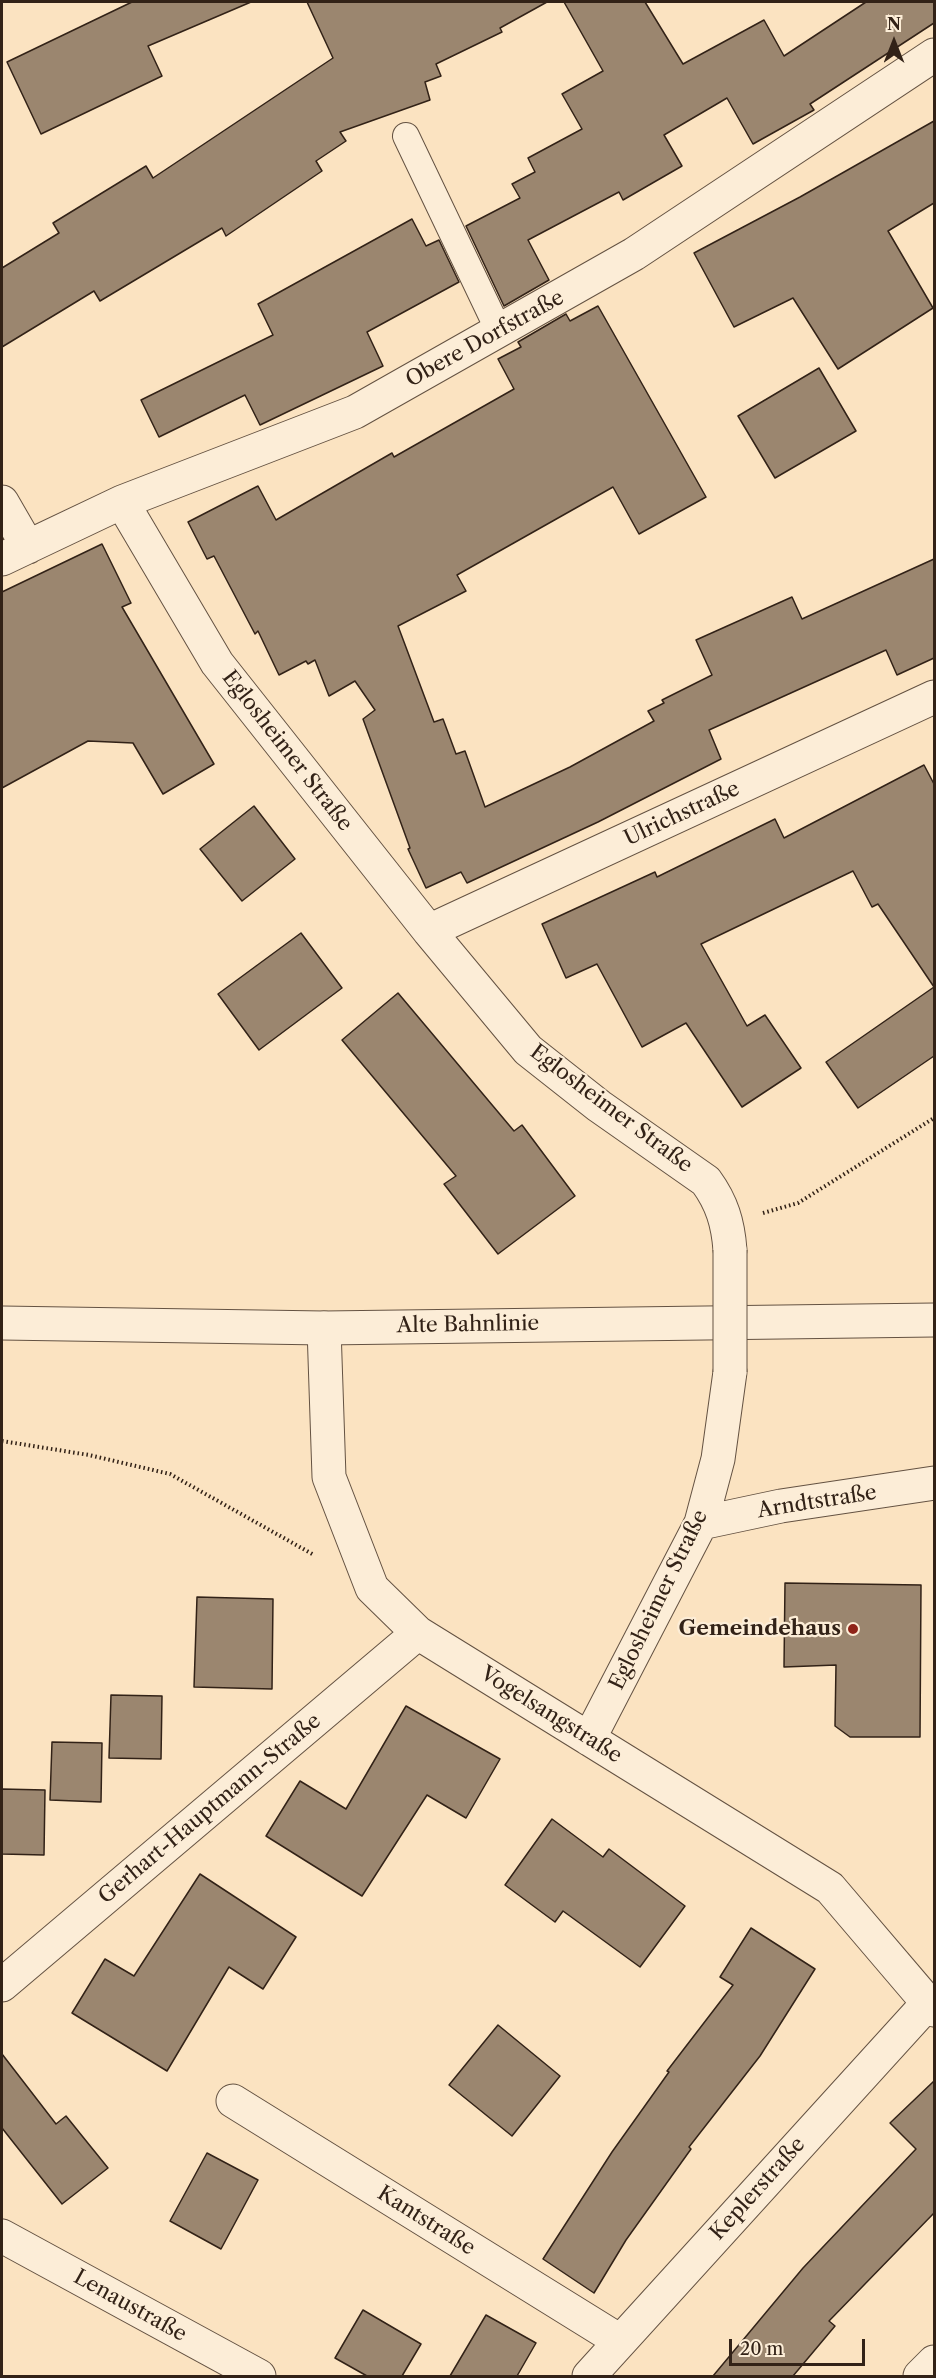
<!DOCTYPE html>
<meta charset="utf-8">
<style>
body{margin:0}
#map{position:relative;width:936px;height:2378px;overflow:hidden;background:#fbe3c1;font-family:"Libre Caslon Text",serif}
canvas{display:block}
.frame{position:absolute;inset:0;border:3px solid #322217;pointer-events:none}
.north{position:absolute;left:864px;top:12px;width:60px;height:60px;-webkit-text-stroke:4px #fcedd7;paint-order:stroke;rotate:0deg;font-size:16px;font-weight:700;line-height:24px;text-align:center;color:#322217}
.north::after{content:'';display:block;margin:auto;width:21px;height:27px;background:#322217;clip-path:polygon(50% 0,100% 100%,50% 72%,0 100%)}
.scale{position:absolute;left:729px;top:2339px;width:136px;height:27px;box-sizing:border-box;border:3px solid #322217;border-top:0;padding-left:8px;font-size:18px;line-height:21px;white-space:nowrap;color:#322217;-webkit-text-stroke:4px #fcedd7;paint-order:stroke}
</style>
<div id="map">
<canvas width="936" height="2378"></canvas>
<div class="frame"></div>
<div class="north">N</div>
<div class="scale">20 m</div>
</div>
<script>
const context = document.querySelector('canvas').getContext('2d');
context.lineJoin = 'round';
function paint(path, color) { context.fillStyle = color; context.fill(path, 'evenodd'); }
function trace(path, color, width, dash) { context.strokeStyle = color; context.lineWidth = width; context.lineCap = dash ? 'butt' : 'round'; context.setLineDash(dash || []); context.stroke(path); }
function label(font, color, halo, rows, align = 'center') {
  context.font = font + ' "Libre Caslon Text",serif'; context.lineWidth = 4.5; context.setLineDash([]); context.textBaseline = 'middle'; context.strokeStyle = halo; context.fillStyle = color; for (const [text, x, y, turn = 0] of rows) {
    context.save(); context.translate(x, y); context.rotate((+turn || 0) * Math.PI / 180); context.textAlign = isNaN(turn) ? turn : align; if (halo) context.strokeText(text, 0, 0); context.fillText(text, 0, 0); context.restore();
  }
}
const building = new Path2D(`
 M132 2H251L148 46 162 76 41 134 7 62Z
 M307 2H547L500 28 502 32 436 64 441 76 425 82 430 100 340 132 346 141 316 161 322 171 226 236 222 228 100 301 94 291 2 347V268L59 233 53 223 146 166 153 178 333 58Z
 M564 2H645L683 64 764 20 784 56 866 2H934V23L810 104 814 110 753 144 727 98 664 135 682 166 623 200 619 192 528 240 549 280 504 306 466 226 520 198 512 184 535 172 528 158 582 129 562 94 603 71Z
 M934 121V203L888 231 933 308 838 369 793 298 734 327 694 253 800 197Z
 M412 219 426 246 439 240 459 282 367 332 383 366 260 425 245 395 159 437 141 400 273 335 258 304Z
 M598 306 706 497 639 534 613 487 457 575 466 591 398 626 434 722 443 719 456 754 465 751 485 807 570 767 654 721 648 711 664 703 662 700 712 675 696 640 792 597 802 619 934 559V658L897 675 886 650 709 730 721 759 598 822 467 883 461 872 426 888 408 849 410 848 363 719 375 710 355 681 329 696 315 660 308 664 306 661 279 675 258 631 255 634 214 556 207 559 188 522 258 486 276 520 392 453 394 457 514 389 498 359 521 347 518 342 566 314 570 321Z
 M819 368 856 431 775 478 738 416Z
 M102 544 131 603 122 607 214 764 163 794 133 743 88 741 2 788V592Z
 M924 765 934 784V1056L858 1108 826 1062 934 987 878 904 872 907 853 871 701 944 747 1026 765 1015 801 1068 742 1107 686 1023 642 1047 597 964 566 978 542 924 655 872 657 877 775 819 784 838Z
 M254 806 295 859 242 901 200 849Z
 M301 933 342 988 259 1050 218 994Z
 M398 993 514 1131 522 1125 575 1196 498 1254 444 1184 456 1176 342 1040Z
 M785 1583 921 1585 920 1737H850L835 1726 836 1665 784 1667Z
 M197 1597 273 1599 272 1689 194 1687Z
 M111 1695 162 1696 161 1759 109 1758Z
 M406 1706 500 1759 466 1818 427 1795 362 1896 266 1836 300 1781 346 1809Z
 M52 1742 102 1743 101 1802 50 1800Z
 M2 1789 45 1790 44 1855 2 1854Z
 M552 1819 603 1857 609 1849 685 1906 640 1967 563 1911 555 1922 505 1885Z
 M200 1874 296 1937 263 1989 229 1967 167 2071 72 2013 105 1959 134 1976Z
 M751 1928 815 1969 760 2056 689 2147 691 2149 626 2240 594 2293 543 2259 612 2152 669 2072 667 2071 733 1985 720 1977Z
 M498 2025 560 2076 512 2136 449 2085Z
 M2 2054 56 2124 66 2116 108 2168 62 2204 2 2128Z
 M934 2081V2213L829 2321 835 2326 793 2376H713L803 2268 916 2149 890 2123Z
 M207 2153 258 2180 221 2249 170 2221Z
 M363 2310 421 2344 402 2376H367L335 2358Z
 M486 2315 536 2343 517 2376H450Z`);
const path = new Path2D(`
 M763 1213 798 1203 934 1118
 M2 1441 89 1455 170 1474 314 1555`);
const service = new Path2D(`
 M406 136 499 331`);
const minor = new Path2D(`
 M2 502 28 547
 M122 502 217 663 429 931 528 1050 599 1106 706 1181C722 1203 728 1223 730 1250
 M2 559 122 502 355 412 634 254 934 55
 M429 931 934 697
 M324 1328 329 1477 372 1588 418 1633 830 1888 934 2010
 M701 1523 781 1506 934 1483
 M589 1739 701 1523 718 1459 730 1372
 M2 1985 418 1633
 M233 2101 620 2341
 M2 2236 259 2376
 M589 2376 928 2003
 M920 2376 934 2362`);
const tertiary = new Path2D(`
 M2 1323 324 1328 934 1320`);
const minorBridge = new Path2D(`
 M730 1250V1372`);
const markers = [
 [853,1629,6,"#8f2418"]
];
const streetNames = [
 ["Obere Dorfstraße",485,339,-29],
 ["Eglosheimer Straße",287,751,52],
 ["Ulrichstraße",682,814,-25],
 ["Eglosheimer Straße",611,1109,37],
 ["Alte Bahnlinie",468,1325,-1],
 ["Arndtstraße",817,1502,-9],
 ["Eglosheimer Straße",659,1600,-64],
 ["Vogelsangstraße",551,1715,32],
 ["Gerhart-Hauptmann-Straße",210,1809,-40],
 ["Keplerstraße",758,2189,-48],
 ["Kantstraße",426,2221,32],
 ["Lenaustraße",130,2306,29]
];
const poiNames = [
 ["Gemeindehaus",841,1629]
];
paint(building, '#9b866f');
trace(building, '#322217', 1.5);
trace(service, '#645242', 28);
trace(minor, '#645242', 35);
trace(tertiary, '#645242', 35);
trace(path, '#322217', 4, [1.5, 3]);
trace(service, '#fcedd7', 26);
trace(minor, '#fcedd7', 33);
trace(tertiary, '#fcedd7', 33);
trace(minorBridge, '#645242', 35, []);
trace(minorBridge, '#fcedd7', 33);
for (const [x, y, r, color] of markers) { const dot = new Path2D(); dot.arc(x, y, r, 0, 2 * Math.PI); context.fillStyle = color; context.fill(dot); trace(dot, '#fcedd7', 2); }
label('21px', '#322217', '#fcedd7', streetNames);
label('bold 21px', '#322217', '#fcedd7', poiNames, 'right');
</script>
